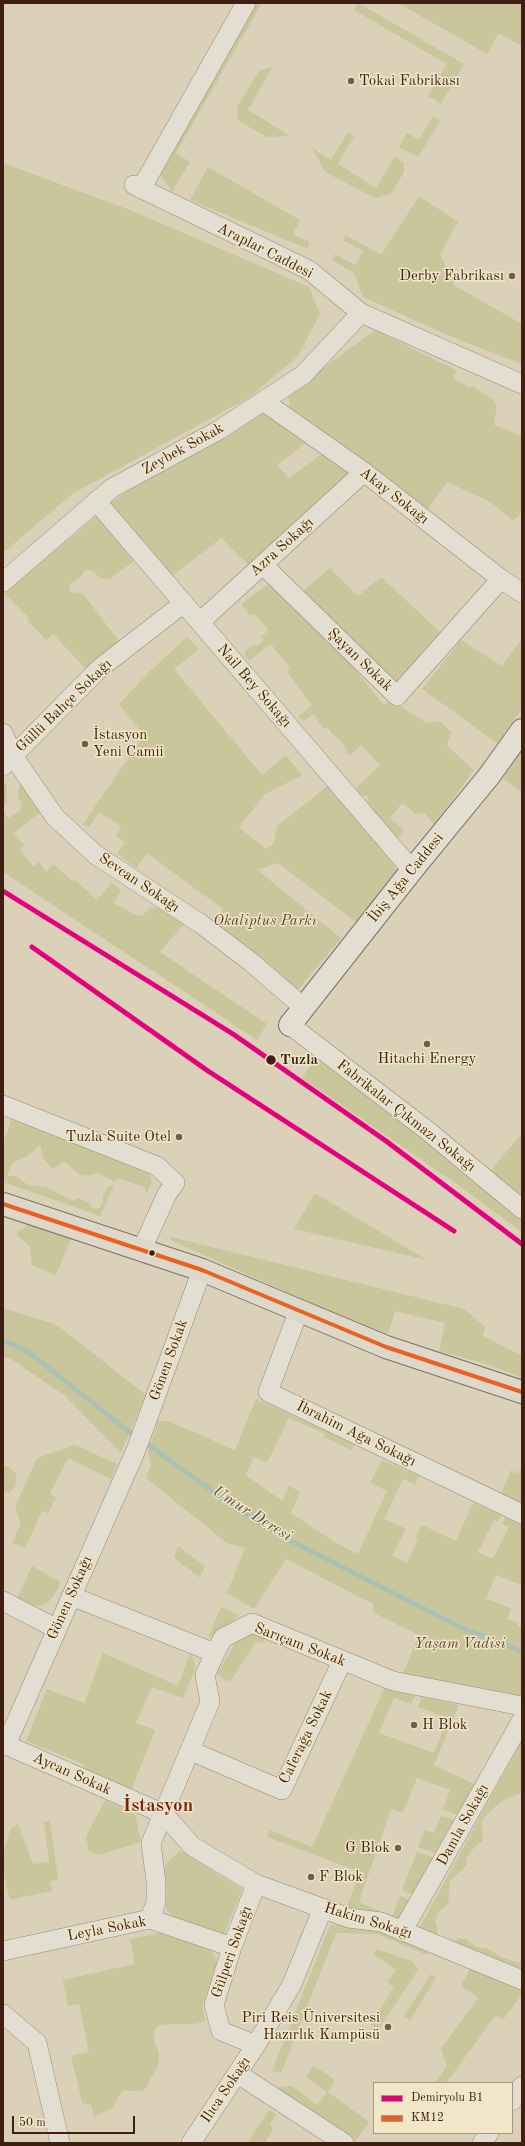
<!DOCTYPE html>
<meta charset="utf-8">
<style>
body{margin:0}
#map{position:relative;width:525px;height:2146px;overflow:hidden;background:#dad1b8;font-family:"Old Standard TT",serif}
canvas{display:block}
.frame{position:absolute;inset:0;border:4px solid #3f1f12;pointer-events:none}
.legend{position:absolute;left:373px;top:2082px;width:140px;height:52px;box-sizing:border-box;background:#f1e6c7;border:1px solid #aa967f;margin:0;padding:5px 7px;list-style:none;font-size:12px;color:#3f1f12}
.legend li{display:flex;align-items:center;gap:8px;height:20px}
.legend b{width:20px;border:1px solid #aa967f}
.scale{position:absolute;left:12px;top:2116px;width:123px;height:18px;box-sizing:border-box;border:2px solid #3f1f12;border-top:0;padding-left:5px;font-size:12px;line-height:14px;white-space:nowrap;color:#3f1f12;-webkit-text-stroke:3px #f1e6c7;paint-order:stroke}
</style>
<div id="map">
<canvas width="525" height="2146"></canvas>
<div class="frame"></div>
<ul class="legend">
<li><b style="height:5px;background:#e5007d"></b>Demiryolu B1</li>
<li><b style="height:5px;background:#e96221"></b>KM12</li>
</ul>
<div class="scale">50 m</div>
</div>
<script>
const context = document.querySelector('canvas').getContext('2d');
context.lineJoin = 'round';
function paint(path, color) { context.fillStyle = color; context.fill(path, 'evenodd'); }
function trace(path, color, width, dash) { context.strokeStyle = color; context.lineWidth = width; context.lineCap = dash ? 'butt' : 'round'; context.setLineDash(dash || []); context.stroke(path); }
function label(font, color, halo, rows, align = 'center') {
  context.font = font + ' "Old Standard TT",serif'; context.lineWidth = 3; context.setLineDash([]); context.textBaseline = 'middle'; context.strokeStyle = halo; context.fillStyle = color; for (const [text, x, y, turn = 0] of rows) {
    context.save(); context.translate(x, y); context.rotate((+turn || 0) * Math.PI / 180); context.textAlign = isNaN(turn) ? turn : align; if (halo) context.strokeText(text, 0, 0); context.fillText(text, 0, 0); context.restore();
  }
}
const green = new Path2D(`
 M253 3H262L176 153 190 162 172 192 158 171Z
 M358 3 464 64 441 104 428 96 447 64 354 10Z
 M398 3H522V46L499 33 487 54Z
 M273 66 248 110 290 136 267 137 239 121 237 116V107L259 71Z
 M433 116 440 121 418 157 399 147 407 133 419 140Z
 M348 132 354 136 338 164 376 188 395 156 404 163V172L391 194 375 198 325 172 312 148 331 160Z
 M3 163 130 210 309 287 320 314 298 356 250 397 72 494 3 553Z
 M208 167 300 220 293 234 309 242 308 249 190 200Z
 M419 196 458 222 440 254 455 286 522 324V364L452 337 363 297 354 273 332 260 335 254 355 265 363 251 343 240 346 235 381 255Z
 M375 330 456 370 453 378 470 388 472 386 491 398 497 406 494 425 522 436V512L517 518 512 520 489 501 447 482 428 509 290 409 288 394Z
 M263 408 307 442 277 465 289 478 322 454 351 475 252 569 221 538 172 576 109 503Z
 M97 516 134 561 110 579 99 578 95 572 85 569 82 576 69 585 70 592 83 594 122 645 88 671 53 634 46 640 27 620 29 618 4 593Z
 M330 568 358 596 381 577 442 634 397 688 301 593Z
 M268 584 345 657 383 704 394 702 427 723 440 721 451 732 447 746 474 770 434 825 425 813 416 814 402 803 390 818 404 830 395 841 367 806 368 796H361L356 788 380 765 361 745 350 756 340 740 333 735 327 727 323 729 314 714 303 721 298 716 312 706 287 671 290 668 271 644 249 661 244 653 254 644 257 646 264 640 261 637 269 630 254 614 251 616 241 604Z
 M187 637 199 649 174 669 262 775 286 755 302 775 264 795 239 827 266 849 274 843 277 826 330 784 397 869 357 923 278 863 257 870 341 938 297 991 212 922 223 909 147 853 136 868 117 854 125 842 116 836 121 826 99 812 89 827 83 824 144 735 119 704 149 672Z
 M522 639V709L497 743 422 689 461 640 502 666Z
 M522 750V792L503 779Z
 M21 781 42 811 14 833 24 845 20 850 34 867 39 862 46 872 53 864 72 881 74 879 97 900 112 883 121 890 114 903 135 915 142 916 149 908 159 907 184 924 160 952 267 1024 257 1040 3 872V784H7V799L3 810 8 818 20 811 22 803 17 796Z
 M316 1058 484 1185 522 1216V1232L454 1182 302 1078Z
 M12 1118 81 1143 146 1172 150 1175 152 1182 146 1195 145 1187 117 1178 115 1182 98 1173C75 1180 79 1171 64 1162L53 1169 43 1158 40 1145 29 1155 13 1163 8 1173V1176H16L28 1185 46 1187 65 1197 73 1200 79 1198 88 1203 93 1209 99 1208 103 1203V1196L107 1188 114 1185 100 1216 3 1182V1143Z
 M522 1133V1202L488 1174Z
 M315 1193 427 1260 294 1229Z
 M29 1224 71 1238 56 1275 32 1265 30 1247 16 1234Z
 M171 1237 464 1309 485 1327 483 1336 522 1356V1378L490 1365 439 1351 445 1323 395 1311 387 1337 170 1240Z
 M3 1308 57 1325 146 1395 121 1453 64 1395 8 1357 3 1358Z
 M256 1399 355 1444 352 1450 323 1437 325 1434 289 1418 267 1463 254 1457 246 1475 282 1501 289 1486 300 1492 291 1513 336 1543 358 1554 387 1491 370 1483 382 1460 419 1476 415 1485 403 1479 384 1519 406 1529 392 1556 407 1563 418 1539 415 1538 422 1525 456 1541 473 1503 501 1515 498 1522 494 1520 478 1552 493 1559 509 1527 502 1524 505 1517 522 1525V1585L496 1575 486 1599 511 1608 507 1619 519 1623 517 1626 522 1627V1697L403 1673 419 1635 374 1613 373 1604 286 1559 254 1609 227 1593 245 1548 227 1543 146 1478 151 1464 148 1452 158 1421H168L235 1450Z
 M75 1445 117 1464 111 1479 68 1458 50 1494 56 1498 48 1513 42 1511 25 1548 12 1543 21 1523 15 1507 37 1458Z
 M3 1466C15 1467 19 1476 15 1487L10 1492 3 1493Z
 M522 1466V1505L500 1496 511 1470 518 1474Z
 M178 1546 205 1566 200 1578 174 1558Z
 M32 1566 60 1582C51 1607 40 1611 17 1599Z
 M221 1607 239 1615 214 1638 209 1636Z
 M253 1634 265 1638 264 1642 255 1643 230 1682 217 1674 237 1640Z
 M103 1653 178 1686 190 1653 196 1667 183 1698 152 1687 136 1723 155 1730 131 1791 88 1773 83 1764 26 1741 47 1689 84 1703Z
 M385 1687 416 1695 411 1704 394 1698 379 1733 434 1753 448 1718 418 1707 422 1697 459 1705 434 1765 474 1784 458 1815 443 1810 450 1790 417 1778 403 1813 391 1809 359 1902 392 1917 400 1896 412 1901 401 1922 346 1909 360 1872 267 1837 270 1830 312 1847Z
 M522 1740V1794C504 1796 492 1808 481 1822L483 1832 482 1842 476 1845 466 1859 467 1865 450 1881 448 1904 438 1912 435 1923C439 1930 438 1933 434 1939L417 1932Z
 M105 1800 135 1814 141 1842 98 1855 89 1851 86 1837Z
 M441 1816 455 1820 437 1854 418 1847 425 1830 434 1833Z
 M44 1821H50L58 1880 50 1881 52 1891 10 1900C2 1870 0 1858 11 1828L18 1824 33 1864 49 1862Z
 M180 1850 242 1889 223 1937C208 1931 173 1924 166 1908 160 1896 164 1878 165 1865Z
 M417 1852 435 1858 415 1896 402 1890Z
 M330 1925 378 1926 430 1947 427 1955 377 1934 336 1933 281 2073 272 2071Z
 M159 1933 210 1949 217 1961 202 2007 206 2021C186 2028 174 2021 157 2026 149 2045 160 2045 159 2059 159 2071 149 2077 147 2087L141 2091H122L112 2108 94 2117 91 2105 82 2103 71 2056 89 2052 79 2004 68 2006 63 1980 135 1964 130 1939Z
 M458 1939H466L476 1947 489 1949 501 1957 519 1963 522 1961V1974L454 1942Z
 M377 1949 412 1961 418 1970 378 2030 371 2024 394 1987 387 1982 396 1970 373 1954Z
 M472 1964 522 1988V1994L503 2020 496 2015 446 2083H435L447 2066 441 2049 478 1998 461 1986Z
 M431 1974 436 1978 410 2020 404 2016Z
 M313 2065 335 2080 328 2092 369 2122 355 2142 273 2088 292 2086 317 2105 327 2092 306 2077Z
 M269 2110 276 2114 270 2124 273 2129 265 2143H247Z`);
const stream = new Path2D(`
 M3 1342 10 1343 27 1351 136 1437
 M143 1441 240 1511 287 1539 462 1628 522 1651`);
const street = new Path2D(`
 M134 185 309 270 361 313 522 384
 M141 189 246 3
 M263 401 364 472 501 579 522 593
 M96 501 412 870
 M263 565 397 696 501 579
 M3 582 112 488 219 430 303 375 361 313
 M200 622 364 472
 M3 733 13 756 55 817 96 855 201 924 251 962 303 1007
 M3 766 100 668 184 603
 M290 1025 428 1131 522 1209
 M3 1105 157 1166 175 1183 167 1194 141 1251
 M299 1310 268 1392 522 1514
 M71 1596 215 1653 223 1638 252 1623 393 1681 522 1706
 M3 1601 57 1629
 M6 1745 164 1814 192 1846 256 1884 349 1918 381 1922 522 1980
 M3 1746 6 1745 136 1450 202 1270
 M191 1751 282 1790 342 1661
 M256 1884 232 1947 214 2005 221 2031 256 2045
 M150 1919 156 1902V1882L151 1843 210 1702 205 1675 215 1653
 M403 1930 522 1720
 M3 1951 150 1919 232 1947
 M3 2014 37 2043 60 2143
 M238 2074 344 2143
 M512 2101 522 2086
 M191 2143 256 2045 292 1984 323 1908
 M482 2143 489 2133`);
const secondary = new Path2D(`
 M290 1025 412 870 489 776 522 730`);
const primary = new Path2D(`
 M3 1204 202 1270 386 1347 522 1392`);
const bus1 = new Path2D(`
 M3 1204 202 1270 386 1347 522 1392`);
const rail1 = new Path2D(`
 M3 891 233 1034 386 1141 522 1244
 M32 947 208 1071 454 1231`);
const markers = [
 [351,81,4,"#755d4c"],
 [512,276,4,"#755d4c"],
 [85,744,4,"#755d4c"],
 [427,1044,4,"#755d4c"],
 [271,1060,5.5,"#3f1f12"],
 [179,1137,4,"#755d4c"],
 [152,1253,3.5,"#3f1f12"],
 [414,1725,4,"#755d4c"],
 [398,1848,4,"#755d4c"],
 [311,1877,4,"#755d4c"],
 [388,2027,4,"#755d4c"]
];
const poiNames = [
 ["Tokai Fabrikası",359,81],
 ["Derby Fabrikası",504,276,"right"],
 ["İstasyon",93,735],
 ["Yeni Camii",93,752],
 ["Hitachi Energy",427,1059,"center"],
 ["Tuzla Suite Otel",171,1137,"right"],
 ["H Blok",422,1725],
 ["G Blok",390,1848,"right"],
 ["F Blok",319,1877],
 ["Piri Reis Üniversitesi",380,2018,"right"],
 ["Hazırlık Kampüsü",380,2035,"right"]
];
const streetNames = [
 ["Araplar Caddesi",265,251,27],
 ["Zeybek Sokak",183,449,-29],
 ["Akay Sokağı",394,496,38],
 ["Azra Sokağı",282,547,-42],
 ["Şayan Sokak",360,660,44],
 ["Nail Bey Sokağı",254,686,49],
 ["Güllü Bahçe Sokağı",64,706,-44],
 ["İbiş Ağa Caddesi",406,878,-51],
 ["Sevcan Sokağı",139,883,34],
 ["Fabrikalar Çıkmazı Sokağı",406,1116,38],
 ["Gönen Sokak",169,1360,-70],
 ["İbrahim Ağa Sokağı",356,1434,26],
 ["Gönen Sokağı",70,1598,-66],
 ["Sarıçam Sokak",300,1645,21],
 ["Caferağa Sokak",306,1737,-64],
 ["Aycan Sokak",72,1774,24],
 ["Damla Sokağı",463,1825,-61],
 ["Hakim Sokağı",368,1921,17],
 ["Leyla Sokak",107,1929,-11],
 ["Gülperi Sokağı",232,1952,-71],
 ["Ilıca Sokağı",226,2090,-56]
];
const parkNames = [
 ["Okaliptus Parkı",265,921],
 ["Yaşam Vadisi",460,1644]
];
const stopNames = [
 ["Tuzla",280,1060]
];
const waterNames = [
 ["Umur Deresi",252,1514,32]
];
const districtNames = [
 ["İstasyon",158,1806]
];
paint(green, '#c9c69b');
trace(stream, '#aec0b4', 5);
trace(street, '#948a7a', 20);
trace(secondary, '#7c7265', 24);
trace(primary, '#7c7265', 24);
trace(street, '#e2ded1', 19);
trace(secondary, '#e2ded1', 22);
trace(primary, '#ddd8c9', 22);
trace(bus1, '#e96221', 4);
trace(rail1, '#e5007d', 5);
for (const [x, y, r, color] of markers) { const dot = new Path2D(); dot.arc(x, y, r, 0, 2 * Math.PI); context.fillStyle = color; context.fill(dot); trace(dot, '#f1e6c7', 1.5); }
label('15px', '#3f1f12', '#f1e6c7', poiNames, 'left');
label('15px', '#3f1f12', '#f1e6c7', streetNames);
label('italic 15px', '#5e462e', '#f1e6c7', parkNames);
label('bold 15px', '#3f1f12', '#f1e6c7', stopNames, 'left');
label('italic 16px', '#5b4d42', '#f1e6c7', waterNames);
label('bold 19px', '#7a1f14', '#f1e6c7', districtNames);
</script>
